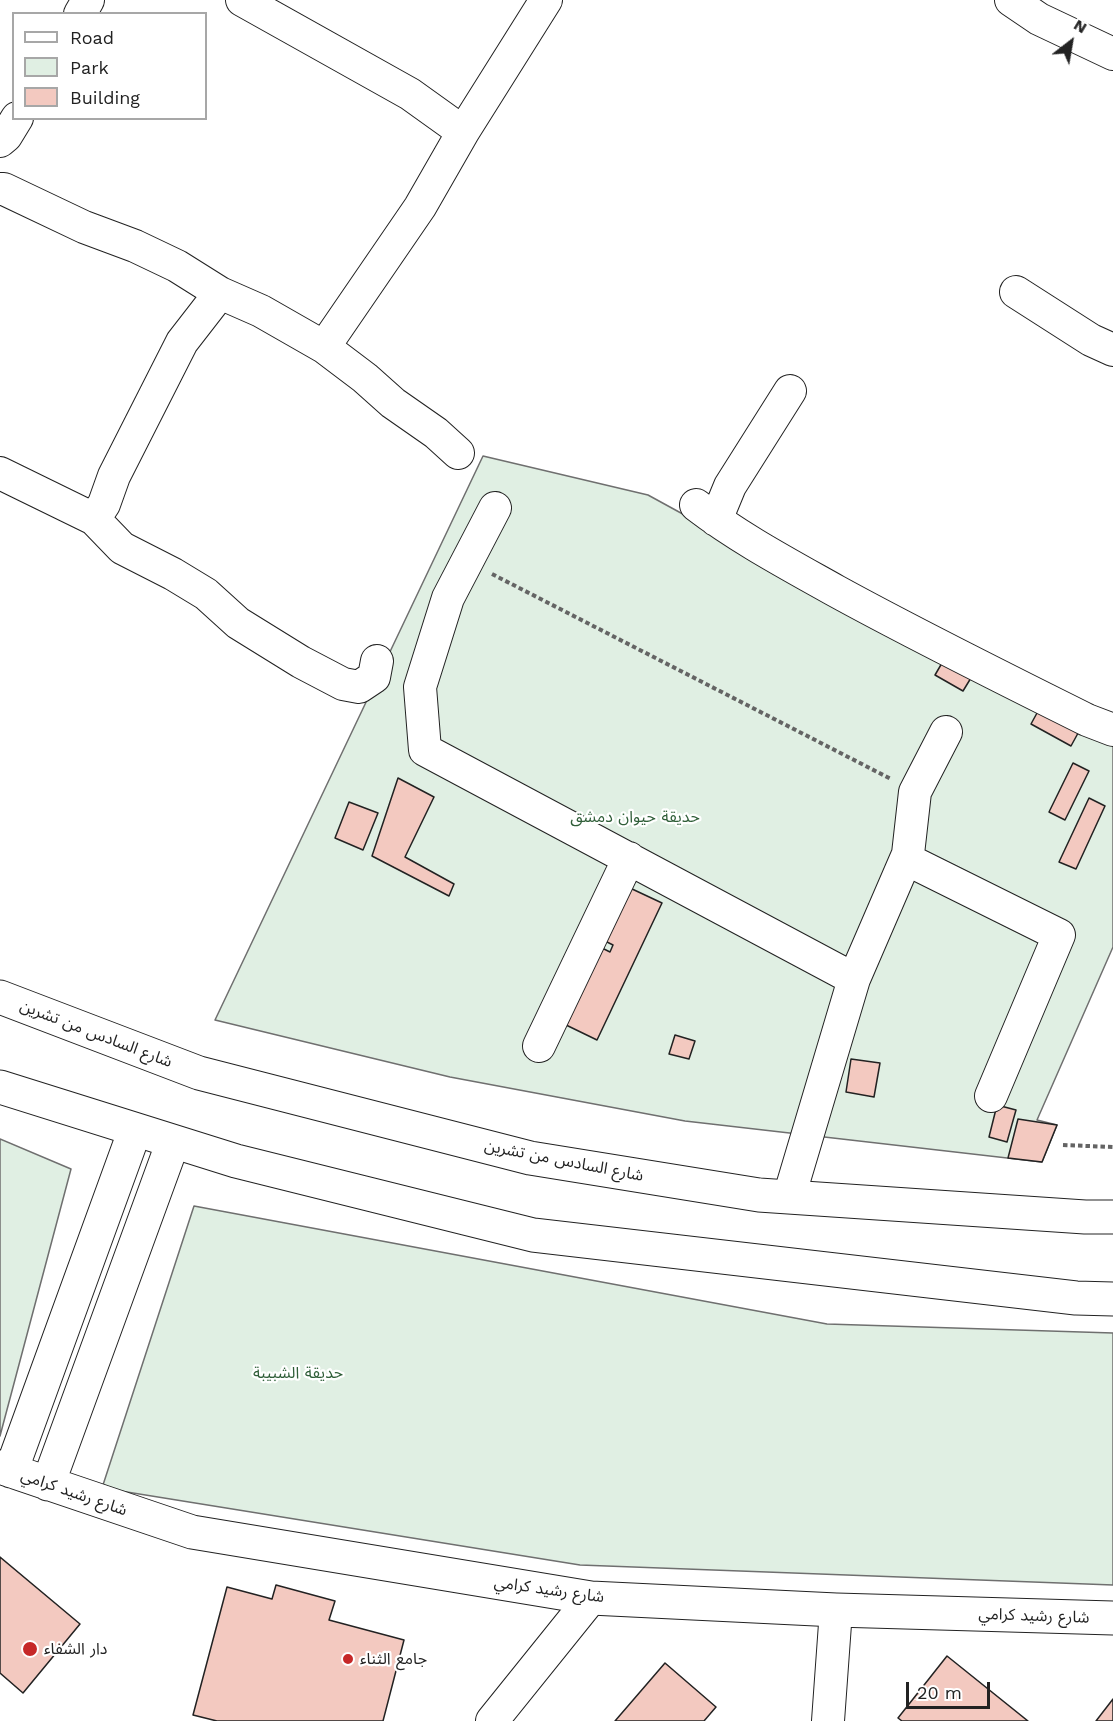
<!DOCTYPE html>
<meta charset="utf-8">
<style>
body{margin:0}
#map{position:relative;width:1113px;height:1721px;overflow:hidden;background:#fff;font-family:"Work Sans",sans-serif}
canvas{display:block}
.legend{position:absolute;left:12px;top:12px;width:195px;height:108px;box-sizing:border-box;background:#fff;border:2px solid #a7a7a7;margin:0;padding:8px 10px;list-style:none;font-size:18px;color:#222}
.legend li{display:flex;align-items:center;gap:12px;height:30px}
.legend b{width:30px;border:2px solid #a7a7a7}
.north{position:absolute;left:1041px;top:12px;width:60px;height:60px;-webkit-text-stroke:4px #fff;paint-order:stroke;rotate:31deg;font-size:16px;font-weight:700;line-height:24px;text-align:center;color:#222}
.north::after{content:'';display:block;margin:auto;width:21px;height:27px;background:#222;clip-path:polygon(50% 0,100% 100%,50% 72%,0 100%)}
.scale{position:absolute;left:906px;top:1682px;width:84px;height:27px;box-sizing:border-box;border:3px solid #222;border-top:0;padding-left:8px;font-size:18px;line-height:21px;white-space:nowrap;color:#222;-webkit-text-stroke:4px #fff;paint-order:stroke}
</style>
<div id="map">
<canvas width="1113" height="1721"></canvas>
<ul class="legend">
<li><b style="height:8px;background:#fff"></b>Road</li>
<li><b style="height:16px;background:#e0efe3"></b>Park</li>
<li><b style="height:16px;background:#f3c9c0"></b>Building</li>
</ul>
<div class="north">N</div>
<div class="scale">20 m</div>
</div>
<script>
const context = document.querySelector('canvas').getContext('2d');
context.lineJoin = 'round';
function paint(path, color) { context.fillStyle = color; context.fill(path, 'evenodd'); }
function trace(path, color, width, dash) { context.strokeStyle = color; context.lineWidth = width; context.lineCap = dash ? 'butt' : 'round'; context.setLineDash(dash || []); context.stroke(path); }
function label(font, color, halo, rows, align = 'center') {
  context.font = font + ' "Work Sans","Noto Sans Arabic",sans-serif'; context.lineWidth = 4.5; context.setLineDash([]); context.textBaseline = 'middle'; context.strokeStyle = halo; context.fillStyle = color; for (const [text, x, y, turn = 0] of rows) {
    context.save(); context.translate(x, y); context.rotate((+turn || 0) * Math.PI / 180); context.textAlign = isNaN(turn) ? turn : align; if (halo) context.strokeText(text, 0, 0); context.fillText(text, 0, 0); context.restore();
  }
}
const green = new Path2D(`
 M483 456 648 495 785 570 1113 739V947L1037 1120 1057 1125 1042 1162 685 1121 450 1077 215 1020Z
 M0 1139 71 1169 0 1436Z
 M194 1206 827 1324 1113 1333V1585L580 1565 102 1488Z`);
const building = new Path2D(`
 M949 651 977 668 963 691 935 675Z
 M1043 702 1083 724 1071 746 1031 724Z
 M1073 763 1089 771 1065 820 1049 812Z
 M398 778 434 797 405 857 454 884 449 896 372 856Z
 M1089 798 1105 806 1076 869 1059 862Z
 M349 802 378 813 363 850 335 838Z
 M630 888 662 903 597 1040 564 1024 600 947 610 952 613 945 605 941Z
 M675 1035 695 1041 689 1059 669 1054Z
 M851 1059 880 1063 874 1097 846 1092Z
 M997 1105 1016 1110 1007 1142 989 1137Z
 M1018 1119 1057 1125 1042 1162 1008 1158Z
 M0 1557 80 1624 23 1693 0 1673Z
 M276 1585 335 1601 329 1620 404 1640 383 1721H217L193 1715 227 1587 272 1599Z
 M947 1656 1028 1721H902L898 1718Z
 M665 1663 716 1707 704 1721H615Z
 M1113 1699V1721H1096Z`);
const path = new Path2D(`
 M492 574 891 779
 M1063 1145 1113 1147`);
const minor = new Path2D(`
 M242 0 410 94 463 132
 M1011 0 1039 19 1113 54
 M80 14 88 0
 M0 141 6 136 17 118
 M0 189H4L84 227 135 246 177 266 220 293 261 311 324 347 365 378 393 403 436 433 458 453
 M1016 292 1091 340 1113 350
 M324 347 420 207 463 132 546 0
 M0 473 94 519 122 548 173 574 206 594 238 623 301 662 343 684 359 687 374 677 377 661
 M696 505C739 538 788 564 836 591 918 636 1003 678 1087 720L1113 730
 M495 508 448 598 420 687 425 750 854 979 789 1197
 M94 519 104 504 114 476 182 342 220 293
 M716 520 730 486 790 391
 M906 859 1059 935 991 1096
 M854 979 908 854 915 792 946 732
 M539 1046 629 858
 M492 1721 591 1598
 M828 1721 836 1610`);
const major = new Path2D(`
 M0 1467 192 1532 591 1598 836 1610 1113 1618
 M11 1471 135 1130
 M48 1484 173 1142`);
const highway = new Path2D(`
 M0 997 199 1073 530 1158 759 1195 1085 1217H1113
 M0 1087 236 1161 533 1235 1076 1298 1113 1299`);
const markers = [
 [30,1649,8,"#c62828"],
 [348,1659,6,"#c62828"]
];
const parkNames = [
 ["حديقة حيوان دمشق",635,817],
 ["حديقة الشبيبة",298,1373]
];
const streetNames = [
 ["شارع السادس من تشرين",96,1034,21],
 ["شارع السادس من تشرين",564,1161,11],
 ["شارع رشيد كرامي",74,1493,19],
 ["شارع رشيد كرامي",549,1590,8],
 ["شارع رشيد كرامي",1034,1616,2]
];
const poiNames = [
 ["دار الشفاء",44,1649],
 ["جامع الثناء",360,1659]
];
paint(green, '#e0efe3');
trace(green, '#6f6f6f', 1.5);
paint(building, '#f3c9c0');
trace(building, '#222', 1.5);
trace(minor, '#222', 34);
trace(major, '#222', 35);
trace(highway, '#222', 35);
trace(path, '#646464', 4, [4.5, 3]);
trace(minor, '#fff', 32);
trace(major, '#fff', 33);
trace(highway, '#fff', 33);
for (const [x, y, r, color] of markers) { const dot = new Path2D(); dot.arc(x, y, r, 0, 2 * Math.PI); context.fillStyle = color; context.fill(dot); trace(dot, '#fff', 2); }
label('16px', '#2f5e38', '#fff', parkNames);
label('16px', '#222', '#fff', streetNames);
label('16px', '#222', '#fff', poiNames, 'left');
</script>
